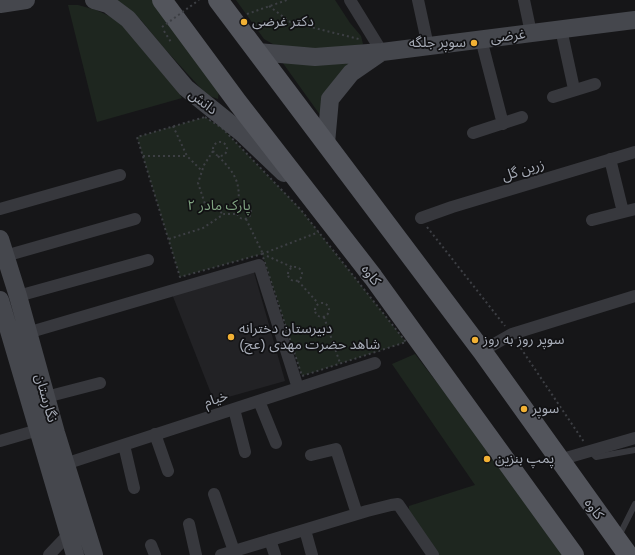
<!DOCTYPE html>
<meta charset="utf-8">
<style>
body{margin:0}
canvas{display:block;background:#161618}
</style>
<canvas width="635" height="555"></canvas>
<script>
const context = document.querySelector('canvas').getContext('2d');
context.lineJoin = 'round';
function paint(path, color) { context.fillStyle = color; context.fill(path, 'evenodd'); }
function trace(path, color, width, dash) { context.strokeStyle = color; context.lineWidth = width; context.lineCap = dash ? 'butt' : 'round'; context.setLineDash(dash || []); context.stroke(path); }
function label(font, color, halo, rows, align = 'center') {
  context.font = font + ' "Golos Text","Noto Sans Arabic",sans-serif'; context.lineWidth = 3.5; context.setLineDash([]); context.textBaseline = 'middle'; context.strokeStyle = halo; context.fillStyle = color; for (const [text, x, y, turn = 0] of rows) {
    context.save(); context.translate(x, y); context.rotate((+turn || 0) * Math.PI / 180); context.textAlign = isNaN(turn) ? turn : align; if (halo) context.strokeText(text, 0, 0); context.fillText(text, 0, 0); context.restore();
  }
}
const built = new Path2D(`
 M253 269 285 381 214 401 172 294Z`);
const green = new Path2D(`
 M110 0H152L219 90 218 99 207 95 163 47 141 20Z
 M236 0H335L350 23 361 36 363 44 357 49 280 48 264 39Z
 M68 5H78L96 10 118 20 157 61 182 98 97 122Z
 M280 59H364L323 119Z
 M205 117 222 128 301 210 406 342 302 376 262 254 180 277 137 137Z
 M415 354 497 461 564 555H438L409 512V506L475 485 392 364Z`);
const path = new Path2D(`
 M269 6 290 22 359 39
 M247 14 287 0
 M164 31 171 42
 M205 117 222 128 301 210 406 342 302 376 262 254 180 277 137 137Z
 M173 126 187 156 202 171
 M213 149a7 7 0 1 1 14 0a7 7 0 1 1-14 0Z
 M213 151 204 165 198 183 205 204 224 214
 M143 156H187
 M218 156C235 173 241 182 238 207
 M237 212a7 7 0 1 1 14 0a7 7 0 1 1-14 0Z
 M246 219 263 254
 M427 227 505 326
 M169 239 203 228 224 214H236
 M262 254 319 232
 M267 256 292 267
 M288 274a7 7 0 1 1 14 0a7 7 0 1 1-14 0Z
 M298 281 318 303
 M315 310a7 7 0 1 1 14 0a7 7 0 1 1-14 0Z
 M324 317 340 363
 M518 344 584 442`);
const service = new Path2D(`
 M590 451 596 457 635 450
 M619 536 635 504`);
const minor = new Path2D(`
 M350 0 382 52
 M418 0 428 46
 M524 0 531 33
 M561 29 574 89
 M481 39 503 124
 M553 97 595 84
 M473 133 522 117
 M610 159 623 212
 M0 209 120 175
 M421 218 452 207 635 152
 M592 220 635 209
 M5 256 135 219
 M18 296 148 260
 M27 333 259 265 298 388
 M482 351 512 334 635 296
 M46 397 100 383
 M259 401 276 443
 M234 409 245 452
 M155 434 168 471
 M0 441 38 430
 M124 445 134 488
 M311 455 336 449 357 514
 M559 460 635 438
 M65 464 375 363
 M214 494 234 551
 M189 524 196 555
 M305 530 312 555
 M270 540 275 555
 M151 545 155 555
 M49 555 69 534
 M221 555 367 511 391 505 398 504 433 555`);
const secondary = new Path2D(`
 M94 0 108 4 128 19 186 88 242 133 284 173
 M0 4 26 0
 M257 52 315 57 382 52 635 20
 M326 143 330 99 351 73 380 53
 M0 239 18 296 56 433 94 555
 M0 300 75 555`);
const primary = new Path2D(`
 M162 0 238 103 373 277 574 555
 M218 0 482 351 628 555`);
const pathBridge = new Path2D(`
 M162 27 199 0`);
const markers = [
 [244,22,4,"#f2b134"],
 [474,43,4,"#f2b134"],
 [231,337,4,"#f2b134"],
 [475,340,4,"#f2b134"],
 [524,409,4,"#f2b134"],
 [487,459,4,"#f2b134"]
];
const poiNames = [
 ["دکتر غرضی",252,22],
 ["سوپر جلگه",466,43,"right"],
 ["دبیرستان دخترانه",239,329],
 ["شاهد حضرت مهدی (عج)",239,345],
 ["سوپر روز به روز",483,340],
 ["سوپر",532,409],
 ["پمپ بنزین",495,459]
];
const streetNames = [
 ["غرضی",508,36,-7],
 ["دانش",203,102,38],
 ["زرین گل",523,170,-17],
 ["کاوه",371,275,53],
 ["نگارستان",46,398,74],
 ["خیام",216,399,-18],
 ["کاوه",594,509,54]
];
const parkNames = [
 ["پارک مادر ۲",219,206]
];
paint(built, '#222225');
paint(green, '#1e261f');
trace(path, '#3d3f44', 2, [2, 3]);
trace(service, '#37383d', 6);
trace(minor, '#37383d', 12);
trace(secondary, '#45474d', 18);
trace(primary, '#53555c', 20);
trace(pathBridge, '#3d3f44', 2, [2, 3]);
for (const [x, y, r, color] of markers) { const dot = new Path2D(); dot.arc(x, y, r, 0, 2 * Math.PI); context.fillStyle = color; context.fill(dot); trace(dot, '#111113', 1.5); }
label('14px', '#a8adb8', '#111113', poiNames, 'left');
label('14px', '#a8adb8', '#111113', streetNames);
label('14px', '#7fa381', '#111113', parkNames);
</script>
